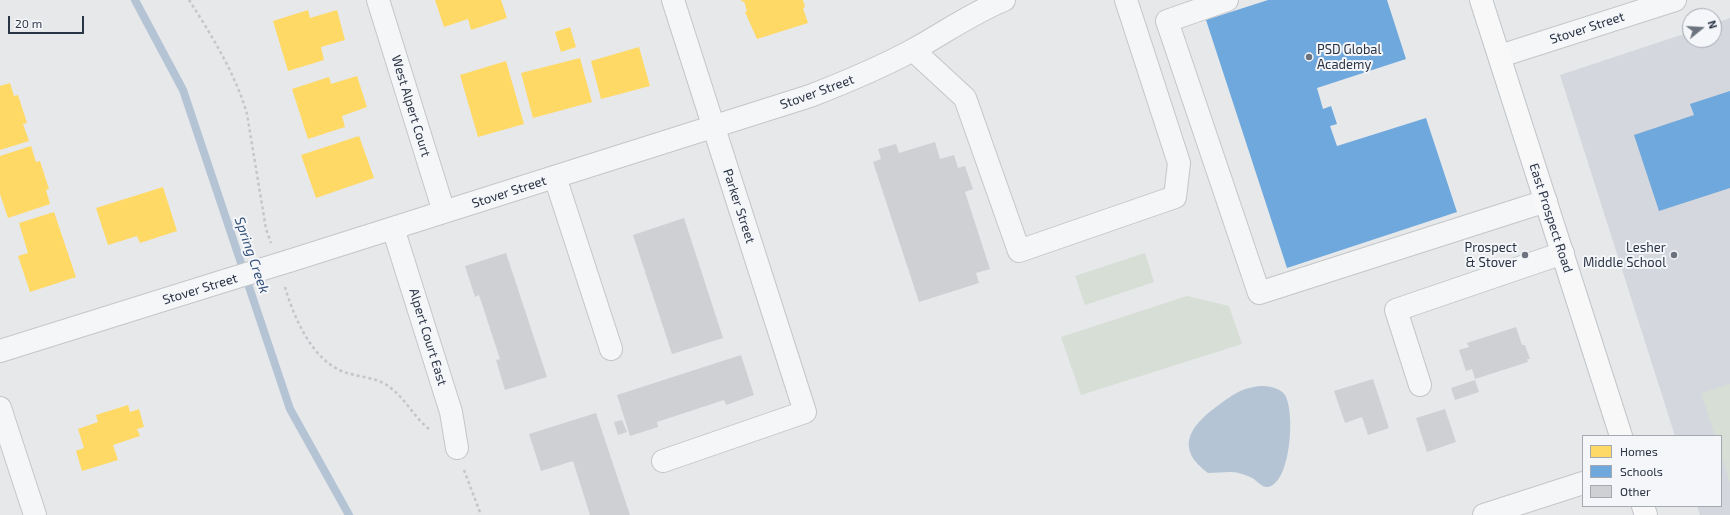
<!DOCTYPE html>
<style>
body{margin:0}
#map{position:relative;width:1730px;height:515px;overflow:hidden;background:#e6e8ea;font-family:"Exo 2",sans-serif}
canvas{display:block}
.legend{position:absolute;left:1582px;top:435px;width:140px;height:72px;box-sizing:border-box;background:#f4f6f9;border:1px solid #a4a8b1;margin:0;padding:5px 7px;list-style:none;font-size:12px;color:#2b3445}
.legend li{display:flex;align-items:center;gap:8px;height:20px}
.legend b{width:20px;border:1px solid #a4a8b1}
.north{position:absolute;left:1682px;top:8px;width:40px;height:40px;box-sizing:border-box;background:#f4f6f9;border:1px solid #a4a8b1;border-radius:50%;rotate:72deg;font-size:11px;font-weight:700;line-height:16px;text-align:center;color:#2b3445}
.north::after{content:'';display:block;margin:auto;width:14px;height:18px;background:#6c737f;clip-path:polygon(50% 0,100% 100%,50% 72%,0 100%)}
.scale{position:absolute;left:8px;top:16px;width:76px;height:18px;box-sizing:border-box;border:2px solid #2b3445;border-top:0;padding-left:5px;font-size:12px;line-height:14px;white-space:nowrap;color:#2b3445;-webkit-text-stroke:3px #f4f6f9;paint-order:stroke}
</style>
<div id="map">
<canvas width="1730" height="515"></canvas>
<ul class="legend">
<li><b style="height:11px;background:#ffd966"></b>Homes</li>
<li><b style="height:11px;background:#6fa8dc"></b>Schools</li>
<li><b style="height:11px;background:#ced0d3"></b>Other</li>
</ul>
<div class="north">N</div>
<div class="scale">20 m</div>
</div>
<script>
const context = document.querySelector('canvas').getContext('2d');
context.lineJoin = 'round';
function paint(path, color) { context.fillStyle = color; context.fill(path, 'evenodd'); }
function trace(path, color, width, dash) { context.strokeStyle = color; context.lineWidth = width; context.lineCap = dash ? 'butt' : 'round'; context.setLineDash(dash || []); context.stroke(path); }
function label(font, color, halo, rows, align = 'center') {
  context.font = font + ' "Exo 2",sans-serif'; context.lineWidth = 4; context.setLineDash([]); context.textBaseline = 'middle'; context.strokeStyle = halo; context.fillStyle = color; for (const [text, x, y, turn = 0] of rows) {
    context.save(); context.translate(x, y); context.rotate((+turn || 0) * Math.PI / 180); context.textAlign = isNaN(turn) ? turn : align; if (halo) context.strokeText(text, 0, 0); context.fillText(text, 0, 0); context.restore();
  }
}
const built = new Path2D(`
 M1730 18V515H1700L1697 506H1721V436H1675L1560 75 1690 32V40H1714V24Z`);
const green = new Path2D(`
 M1145 253 1154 282 1085 305 1075 276Z
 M1187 296 1229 306 1242 344 1081 395 1061 337Z
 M1730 384V483L1721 455V436H1715L1701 393Z`);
const water = new Path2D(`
 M1260 386C1268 386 1279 387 1285 395 1295 412 1291 477 1271 486 1263 490 1258 481 1252 478 1234 469 1226 473 1208 473 1175 449 1189 427 1216 407 1233 395 1238 389 1260 386Z`);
const homes = new Path2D(`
 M435 0H501L507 18 471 30 468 19 444 27Z
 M741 0H803L805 7 803 8 808 23 757 39 745 12 747 11 744 1 742 2Z
 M308 10 310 18 337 10 345 40 321 47 324 60 288 71 273 21Z
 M570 27 576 47 561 52 555 32Z
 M639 47 650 86 601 99 591 61Z
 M580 58 592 102 533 118 521 73Z
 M506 61 524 124 478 137 460 75Z
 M357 76 367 107 342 116 345 127 308 139 292 89 329 77 331 84Z
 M10 83 14 96 18 95 27 123 23 124 29 141 0 150V86Z
 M359 136 374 178 316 198 301 155Z
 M31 146 36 162 40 161 49 189 46 190 50 204 8 218 0 194V156Z
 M163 187 177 231 140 243 137 236 108 245 96 208Z
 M54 212 76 277 30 292 18 256 28 253 19 223Z
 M128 405 130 412 139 409 144 427 137 429 140 436 113 445 118 460 82 471 76 451 84 448 78 429 98 422 96 415Z`);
const schools = new Path2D(`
 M1268 0H1387L1406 59 1317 88 1323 109 1331 106 1337 124 1330 126 1337 146 1426 118 1457 212 1287 268 1206 20Z
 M1730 91V188L1659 211 1634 135 1694 115 1690 104Z`);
const stream = new Path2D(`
 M135 0 183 90 290 409 349 515`);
const building = new Path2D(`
 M935 142 940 159 954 155 958 168 965 166 973 189 965 192 990 269 976 273 979 283 919 302 873 162 881 159 878 149 896 144 899 153Z
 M684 218 723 338 672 354 633 235Z
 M506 253 547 377 505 390 496 360 500 359 479 295 475 297 465 266Z
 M1516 327 1522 345H1525L1530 359H1527L1528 362 1475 379 1472 369 1466 371 1459 350 1469 347 1467 343Z
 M741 355 754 395 726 405 724 400 657 422 658 427 630 436 617 395Z
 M1373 379 1389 428 1368 435 1362 417 1345 423 1334 391Z
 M1475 380 1479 392 1455 400 1451 388Z
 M1445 409 1456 442 1427 452 1416 418Z
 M596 413 630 515H590L573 461 541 471 529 434Z
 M622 420 627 432 618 435 614 422Z`);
const path = new Path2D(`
 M189 0C211 34 236 75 247 114L266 229 271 243
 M285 287C294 318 312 360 344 372 361 378 379 377 392 389 406 400 415 418 429 429
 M464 470 481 515`);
const minor = new Path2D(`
 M378 0 444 212
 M1227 0 1167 21 1259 293 1546 201
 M913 50 965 98 1019 251 1175 197 1179 163 1126 0
 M1500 56 1675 0
 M555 177 611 349
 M393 228 451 412 457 448
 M289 261 810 96C846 82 880 68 913 50 944 33 972 13 1004 0
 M0 351 227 280
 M1420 385 1396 310 1563 253
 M0 408 35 515
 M663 461 805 412 673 0
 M1484 515 1583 483`);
const major = new Path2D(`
 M1481 0 1621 436
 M1643 506 1646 515`);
const minorBridge = new Path2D(`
 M227 280 289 261`);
const markers = [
 [1309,57,4,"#6c737f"],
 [1525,255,4,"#6c737f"],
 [1674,255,4,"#6c737f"]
];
const streetNames = [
 ["Stover Street",1587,28,-18],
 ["Stover Street",817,92,-20],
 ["West Alpert Court",411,106,73],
 ["Stover Street",509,192,-18],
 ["Parker Street",739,206,72],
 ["East Prospect Road",1551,218,72],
 ["Stover Street",200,289,-17],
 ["Alpert Court East",428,337,73]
];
const poiNames = [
 ["PSD Global",1317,50,"left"],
 ["Academy",1317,65,"left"],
 ["Prospect",1517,248],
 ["& Stover",1517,263],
 ["Lesher",1666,248],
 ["Middle School",1666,263]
];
const waterNames = [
 ["Spring Creek",252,255,71]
];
paint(built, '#d4d7dd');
paint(green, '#d6ded6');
paint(water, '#b4c4d5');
paint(homes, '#ffd966');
paint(schools, '#6fa8dc');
trace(stream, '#b4c4d5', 8);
paint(building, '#ced0d3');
trace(minor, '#c4c6c8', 24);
trace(major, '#c2c5c8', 24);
trace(path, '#c5c6ca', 2.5, [3, 3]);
trace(minor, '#f5f6f7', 22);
trace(major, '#f8f8f8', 22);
trace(minorBridge, '#c4c6c8', 24, []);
trace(minorBridge, '#f5f6f7', 22);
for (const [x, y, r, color] of markers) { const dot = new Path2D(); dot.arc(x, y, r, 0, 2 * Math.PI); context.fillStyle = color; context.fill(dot); trace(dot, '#f4f6f9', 1.5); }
label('13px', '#2b3445', '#f4f6f9', streetNames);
label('13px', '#2b3445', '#f4f6f9', poiNames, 'right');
label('italic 14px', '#34527a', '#f4f6f9', waterNames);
</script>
